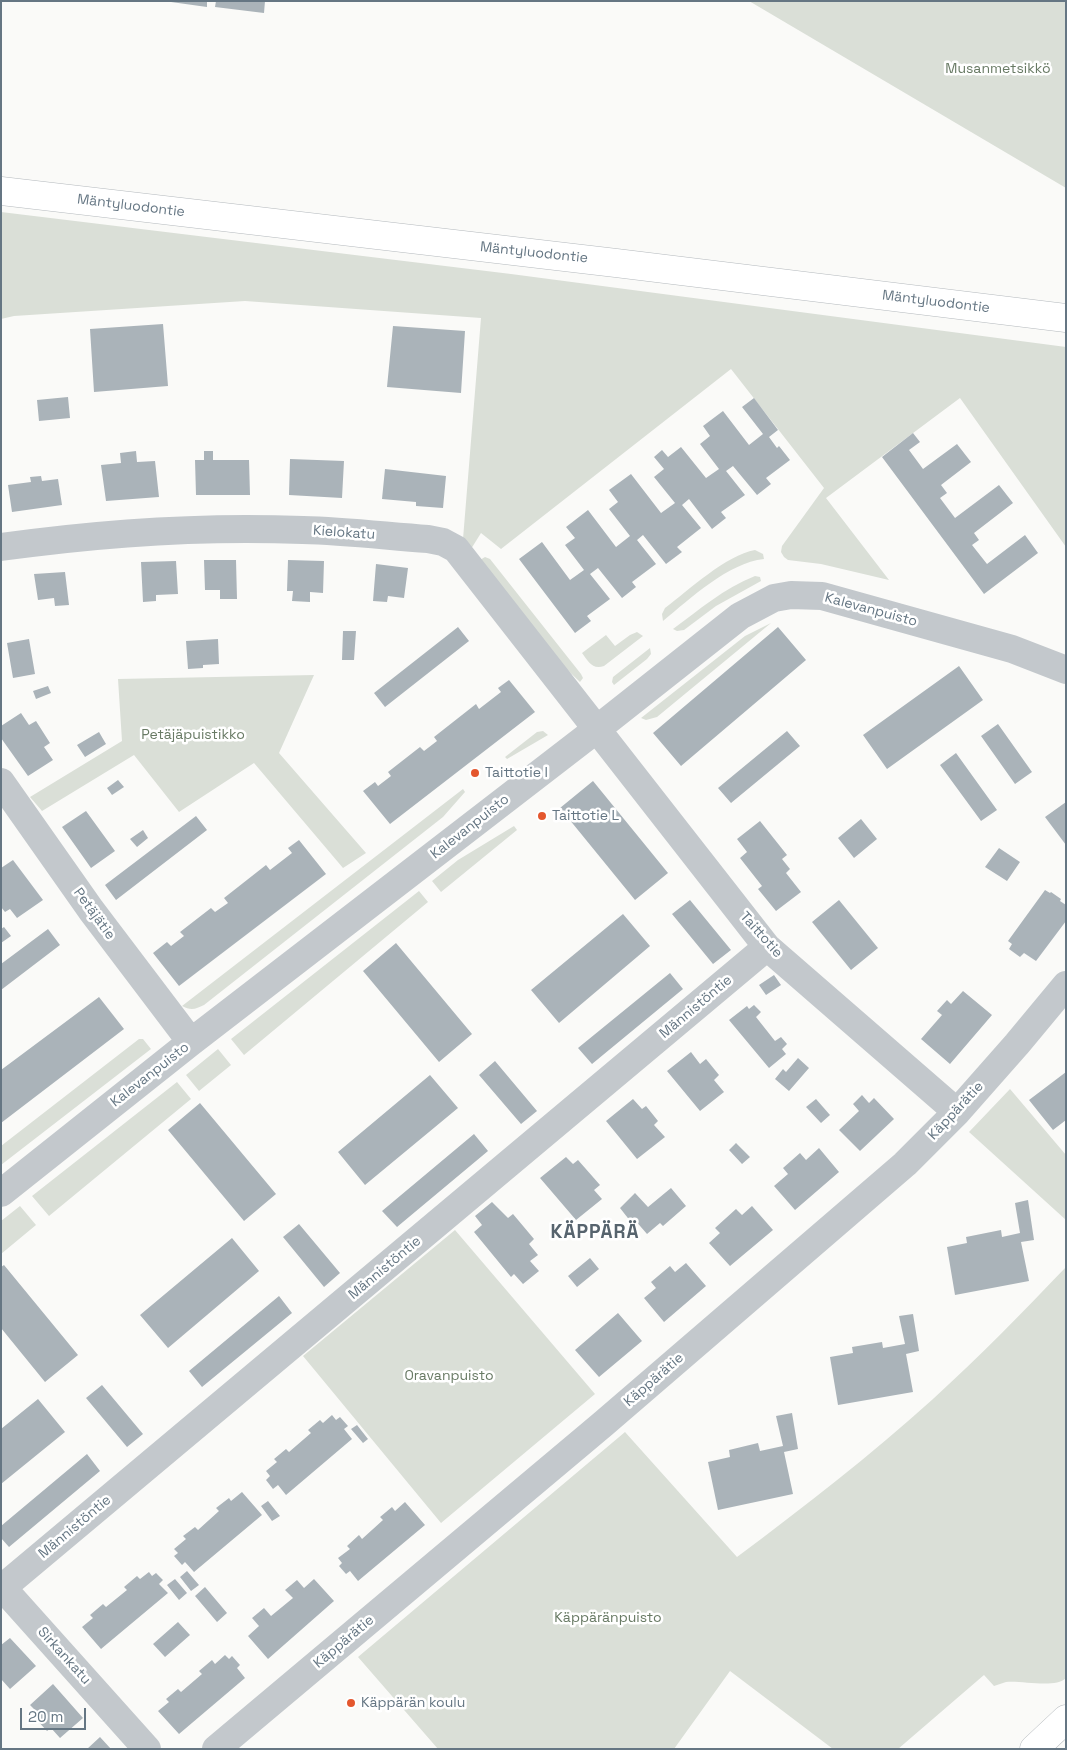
<!DOCTYPE html>
<meta charset="utf-8">
<style>
body{margin:0}
#map{position:relative;width:1067px;height:1750px;overflow:hidden;background:#fafaf8;font-family:"Space Grotesk",sans-serif}
canvas{display:block}
.frame{position:absolute;inset:0;border:2px solid #657683;pointer-events:none}
.scale{position:absolute;left:20px;top:1708px;width:66px;height:22px;box-sizing:border-box;border:2px solid #657683;border-top:0;padding-left:6px;font-size:15px;line-height:18px;white-space:nowrap;color:#657683;-webkit-text-stroke:4px #fff;paint-order:stroke}
</style>
<div id="map">
<canvas width="1067" height="1750"></canvas>
<div class="frame"></div>
<div class="scale">20 m</div>
</div>
<script>
const context = document.querySelector('canvas').getContext('2d');
context.lineJoin = 'round';
function paint(path, color) { context.fillStyle = color; context.fill(path, 'evenodd'); }
function trace(path, color, width, dash) { context.strokeStyle = color; context.lineWidth = width; context.lineCap = dash ? 'butt' : 'round'; context.setLineDash(dash || []); context.stroke(path); }
function label(font, color, halo, rows, align = 'center') {
  context.font = font + ' "Space Grotesk",sans-serif'; context.lineWidth = 5; context.setLineDash([]); context.textBaseline = 'middle'; context.strokeStyle = halo; context.fillStyle = color; for (const [text, x, y, turn = 0] of rows) {
    context.save(); context.translate(x, y); context.rotate((+turn || 0) * Math.PI / 180); context.textAlign = isNaN(turn) ? turn : align; if (halo) context.strokeText(text, 0, 0); context.fillText(text, 0, 0); context.restore();
  }
}
const green = new Path2D(`
 M749 1H1066V188Z
 M1 212 511 274 1066 347V547L960 398 826 498 889 580 821 564 788 560 784 557 781 552 782 546 824 488 731 369 501 549 481 533 471 549 463 539 481 318 245 301 14 316 1 319Z
 M755 550 763 554 764 559C728 563 691 598 663 621L662 614 665 608C689 590 726 555 755 550Z
 M485 557 490 559 581 674 583 678 580 682 556 659 480 560Z
 M755 576 760 577 761 581 716 606 684 630 677 631 673 629C699 610 724 588 755 576Z
 M771 623 657 717 646 720 641 718 745 636Z
 M637 632 643 636 604 666C592 670 588 661 582 653L606 635 615 646 630 635Z
 M650 648 651 654 647 659 614 685 612 682 613 677Z
 M314 675 279 753 366 853 343 868 254 763 179 812 134 755 42 811 30 797 122 741 118 679Z
 M543 731 548 735 507 759 505 757 537 732Z
 M463 789 465 792 443 817 204 1005C196 1009 191 1011 182 1006Z
 M514 826 517 830 441 892 432 881 458 860Z
 M419 891 428 902 244 1055 231 1039Z
 M139 1039H143L151 1049 1 1165V1146Z
 M218 1049 231 1065 199 1091 186 1075Z
 M177 1082 191 1099 49 1216 32 1196Z
 M1010 1089 1066 1155V1220L969 1132Z
 M20 1206 36 1225 1 1254V1221Z
 M455 1230 595 1394 441 1523 303 1356Z
 M1066 1267V1678C1055 1689 1021 1680 1006 1682 1002 1683 998 1685 994 1686L984 1675 898 1749H833L730 1671 674 1749H438L358 1657 625 1432 737 1557C804 1507 871 1455 933 1399 979 1357 1023 1312 1066 1267Z`);
const building = new Path2D(`
 M171 1H207V7L171 2Z
 M216 1H265L264 13 215 7Z
 M163 324 168 386 94 392 90 329Z
 M393 326 465 331 461 393 387 387Z
 M68 397 70 418 39 421 37 400Z
 M754 398 778 430 769 437 777 448 779 446 790 460 766 478 771 484 757 495 733 466 726 471 745 495 721 512 726 518 712 529 689 499 682 505 701 528 677 547 682 552 666 564 643 535 637 540 656 564 632 582 636 587 622 598 598 568 590 574 610 599 587 616 591 621 575 633 519 559 542 542 570 580 584 570 565 545 575 538 566 527 588 510 616 547 630 536 609 509 618 502 609 490 631 474 661 513 675 503 654 477 664 469 654 457 662 450 668 457 681 447 706 478 719 469 700 444 710 436 703 426 723 411 749 445 763 434 742 407Z
 M913 433 920 442 909 450 923 469 957 444 971 462 941 485 947 493 940 498 955 518 999 485 1013 503 974 533 979 540 972 545 987 564 1025 535 1038 553 984 594 882 457Z
 M136 451 137 462 155 461 159 497 106 501 101 465 121 463 120 453Z
 M204 451H213V460H249L250 495H196L195 460H204Z
 M290 459 344 461 342 498 289 495Z
 M385 469 446 476 443 508 416 506V502L382 499Z
 M41 476 42 481 58 479 62 505 12 512 8 485 31 482 30 477Z
 M204 560H236L237 599H220V590H205Z
 M288 560 324 561 323 593 310 592V602L292 601 293 591H287Z
 M176 561 178 594 156 595V601L143 602 141 562Z
 M376 564 408 568 404 598 388 596 387 602 373 601Z
 M65 572 69 605 55 606 54 598 38 600 34 574Z
 M458 627 469 641 385 707 374 693Z
 M778 627 806 660 681 766 653 733Z
 M343 631H356L354 660H342Z
 M29 639 35 674 13 678 7 643Z
 M218 639 219 664 203 665V668L188 669 186 641Z
 M959 666 983 700 887 769 863 735Z
 M509 680 535 712 390 824 363 791 375 782 378 786 391 776 388 772 420 747 424 751 437 741 434 737 476 704 479 709 501 692 498 688Z
 M48 686 51 693 36 699 33 691Z
 M21 713 29 725 36 721 50 743 44 747 53 760 28 776 1 738V726Z
 M998 724 1032 772 1015 784 981 736Z
 M787 731 800 746 731 803 718 788Z
 M99 732 106 744 85 757 77 745Z
 M956 753 997 810 981 821 940 765Z
 M118 780 124 787 112 795 107 788Z
 M593 781 668 873 635 900 560 808Z
 M1066 802V845L1045 817Z
 M86 811 115 851 91 868 62 827Z
 M196 816 207 830 116 900 105 885Z
 M861 819 877 839 854 858 838 838Z
 M760 821 787 855 782 859 790 869 786 873 801 892 776 911 758 889 762 886 740 858 747 852 737 839Z
 M143 830 148 838 137 847 130 839Z
 M299 840 326 874 179 986 153 953 167 942 171 946 184 936 180 932 211 908 215 912 228 903 224 898 266 865 270 870 292 853 288 848Z
 M999 848 1020 862 1007 881 985 867Z
 M13 860 43 900 17 918 10 909 5 912 1 907V868Z
 M1045 890 1050 893 1051 892 1061 899 1060 901 1066 905V921L1036 961 1024 953 1020 957 1009 949 1012 944 1008 941Z
 M690 900 731 950 713 964 672 914Z
 M839 900 878 948 851 970 812 922Z
 M623 914 650 946 559 1023 531 990Z
 M4 927 11 936 1 943V929Z
 M48 929 60 945 1 990V964Z
 M396 943 472 1034 439 1062 363 971Z
 M670 973 683 989 592 1064 578 1048Z
 M774 975 781 985 766 995 759 985Z
 M963 991 992 1015 950 1064 921 1039 942 1015 937 1011 947 1000 951 1004Z
 M99 997 124 1029 1 1123V1070Z
 M754 1005 761 1012 756 1017 775 1041 781 1037 787 1044 782 1049 786 1054 769 1068 729 1020 747 1006 749 1009Z
 M691 1052 700 1064 706 1059 719 1075 714 1080 724 1092 700 1111 667 1071Z
 M798 1058 809 1068 789 1091 775 1079 783 1069 786 1072Z
 M495 1061 537 1111 521 1124 479 1075Z
 M1066 1072V1120L1053 1130 1029 1100Z
 M430 1075 458 1108 365 1185 338 1152Z
 M862 1095 869 1103 874 1098 894 1119 860 1151 839 1130 859 1111 853 1104Z
 M633 1099 642 1109 646 1106 658 1121 654 1125 665 1137 637 1159 606 1121Z
 M816 1099 830 1115 821 1123 806 1107Z
 M200 1103 276 1194 244 1221 168 1130Z
 M474 1134 488 1151 397 1227 382 1211Z
 M736 1143 750 1157 742 1164 729 1150Z
 M819 1148 839 1172 795 1210 774 1186 788 1174 783 1168 800 1153 806 1160Z
 M566 1157 573 1164 578 1160 600 1185 594 1190 602 1199 576 1220 540 1178Z
 M671 1188 686 1206 663 1226 660 1223 647 1234 634 1219 631 1222 620 1208 635 1193 648 1207Z
 M1028 1200 1034 1240 1021 1242 1029 1281 955 1295 947 1247 967 1243 966 1237 1001 1230 1002 1237 1020 1233 1015 1203Z
 M492 1202 508 1218 513 1214 534 1239 529 1244 538 1255 530 1261 539 1271 523 1284 514 1274 511 1277 474 1232 482 1225 475 1216Z
 M752 1206 773 1230 730 1266 709 1243 720 1233 715 1228 736 1209 742 1215Z
 M299 1224 340 1273 324 1287 283 1237Z
 M232 1238 259 1271 168 1348 140 1315Z
 M590 1258 599 1269 577 1287 568 1276Z
 M686 1263 706 1286 664 1322 644 1298 656 1288 651 1282 670 1266 675 1272Z
 M4 1265 78 1355 45 1382 1 1328V1267Z
 M279 1296 292 1313 202 1387 189 1371Z
 M618 1313 642 1341 599 1377 575 1350Z
 M913 1314 919 1351 906 1354 913 1392 838 1405 830 1357 853 1353 852 1347 882 1342 883 1348 905 1344 899 1316Z
 M102 1385 143 1434 127 1447 86 1398Z
 M38 1399 65 1432 1 1484V1429Z
 M792 1413 798 1449 784 1452 793 1494 718 1510 708 1462 730 1457 729 1450 758 1443 760 1451 783 1446 776 1416Z
 M332 1415 336 1420 340 1417 348 1426 344 1429 352 1439 286 1495 278 1485 273 1489 266 1480 270 1476 266 1471 277 1462 274 1459 286 1449 289 1452 311 1433 308 1430 320 1420 323 1423Z
 M357 1425 368 1439 363 1443 351 1429Z
 M87 1454 100 1471 9 1547 1 1538V1526Z
 M242 1492 262 1515 194 1572 185 1562 182 1565 174 1556 178 1553 174 1549 186 1539 183 1536 195 1527 198 1530 219 1511 216 1508 229 1498 231 1501Z
 M268 1501 280 1516 272 1521 261 1506Z
 M405 1502 425 1525 358 1581 350 1571 346 1574 339 1566 342 1563 338 1558 350 1549 347 1546 359 1535 362 1539 383 1520 380 1517 392 1507 395 1511Z
 M187 1571 199 1585 191 1591 180 1577Z
 M149 1572 152 1576 156 1573 163 1580 159 1584 168 1593 101 1649 82 1627 93 1618 90 1615 103 1604 106 1607 127 1590 124 1587 137 1576 140 1579Z
 M175 1579 187 1593 179 1600 167 1585Z
 M314 1579 334 1601 268 1659 248 1636 259 1626 252 1618 264 1608 271 1616 293 1598 285 1590 297 1580 304 1588Z
 M205 1587 227 1613 217 1622 195 1596Z
 M178 1622 190 1635 165 1657 153 1644Z
 M10 1638 36 1666 10 1689 1 1679V1645Z
 M225 1655 229 1659 232 1656 240 1665 237 1668 245 1678 179 1734 158 1711 169 1702 166 1699 178 1689 181 1692 202 1674 199 1671 212 1660 215 1664Z
 M53 1684 83 1718 60 1738 51 1728 47 1731 35 1718 39 1714 30 1705Z
 M100 1737 111 1749H87Z`);
const minor = new Path2D(`
 M1 547C101 533 203 526 303 530 345 531 386 536 428 539L443 542 456 549 767 947 957 1112
 M1 782 91 910 191 1042
 M1 1193 191 1042 597 729 740 616 774 598 791 595 822 596 1012 649 1066 670
 M1 1586 147 1749
 M2 1588 767 947
 M216 1749 603 1424 905 1164 957 1112 1017 1044 1066 985`);
const major = new Path2D(`
 M1034 1749 1066 1719`);
const highway = new Path2D(`
 M1 191 616 263 1066 318`);
const markers = [
 [475,773,5,"#e4572e"],
 [542,816,5,"#e4572e"],
 [351,1703,5,"#e4572e"]
];
const parkNames = [
 ["Musanmetsikkö",998,69],
 ["Petäjäpuistikko",193,735],
 ["Oravanpuisto",449,1376],
 ["Käppäränpuisto",608,1618]
];
const streetNames = [
 ["Mäntyluodontie",131,206,7],
 ["Mäntyluodontie",534,253,6],
 ["Mäntyluodontie",936,302,7],
 ["Kielokatu",344,533,4],
 ["Kalevanpuisto",871,610,15],
 ["Kalevanpuisto",470,827,-38],
 ["Petäjätie",94,914,54],
 ["Taittotie",761,935,48],
 ["Männistöntie",696,1007,-40],
 ["Kalevanpuisto",150,1075,-38],
 ["Käppärätie",956,1111,-47],
 ["Männistöntie",385,1268,-40],
 ["Käppärätie",654,1380,-41],
 ["Männistöntie",75,1527,-40],
 ["Käppärätie",344,1642,-40],
 ["Sirkankatu",64,1656,48]
];
const poiNames = [
 ["Taittotie I",485,773],
 ["Taittotie L",552,816],
 ["Käppärän koulu",361,1703]
];
const districtNames = [
 ["KÄPPÄRÄ",595,1233]
];
paint(green, '#dadfd7');
paint(building, '#aab3b9');
trace(major, '#b5babe', 29);
trace(highway, '#b4b9bd', 29);
trace(minor, '#c3c8cc', 28);
trace(major, '#fff', 28);
trace(highway, '#fff', 28);
for (const [x, y, r, color] of markers) { const dot = new Path2D(); dot.arc(x, y, r, 0, 2 * Math.PI); context.fillStyle = color; context.fill(dot); trace(dot, '#fff', 2); }
label('14px', '#687a64', '#fff', parkNames);
label('14px', '#657683', '#fff', streetNames);
label('14px', '#657683', '#fff', poiNames, 'left');
context.letterSpacing = '1px';
label('bold 19px', '#57646e', '#fff', districtNames);
context.letterSpacing = '0px';
</script>
